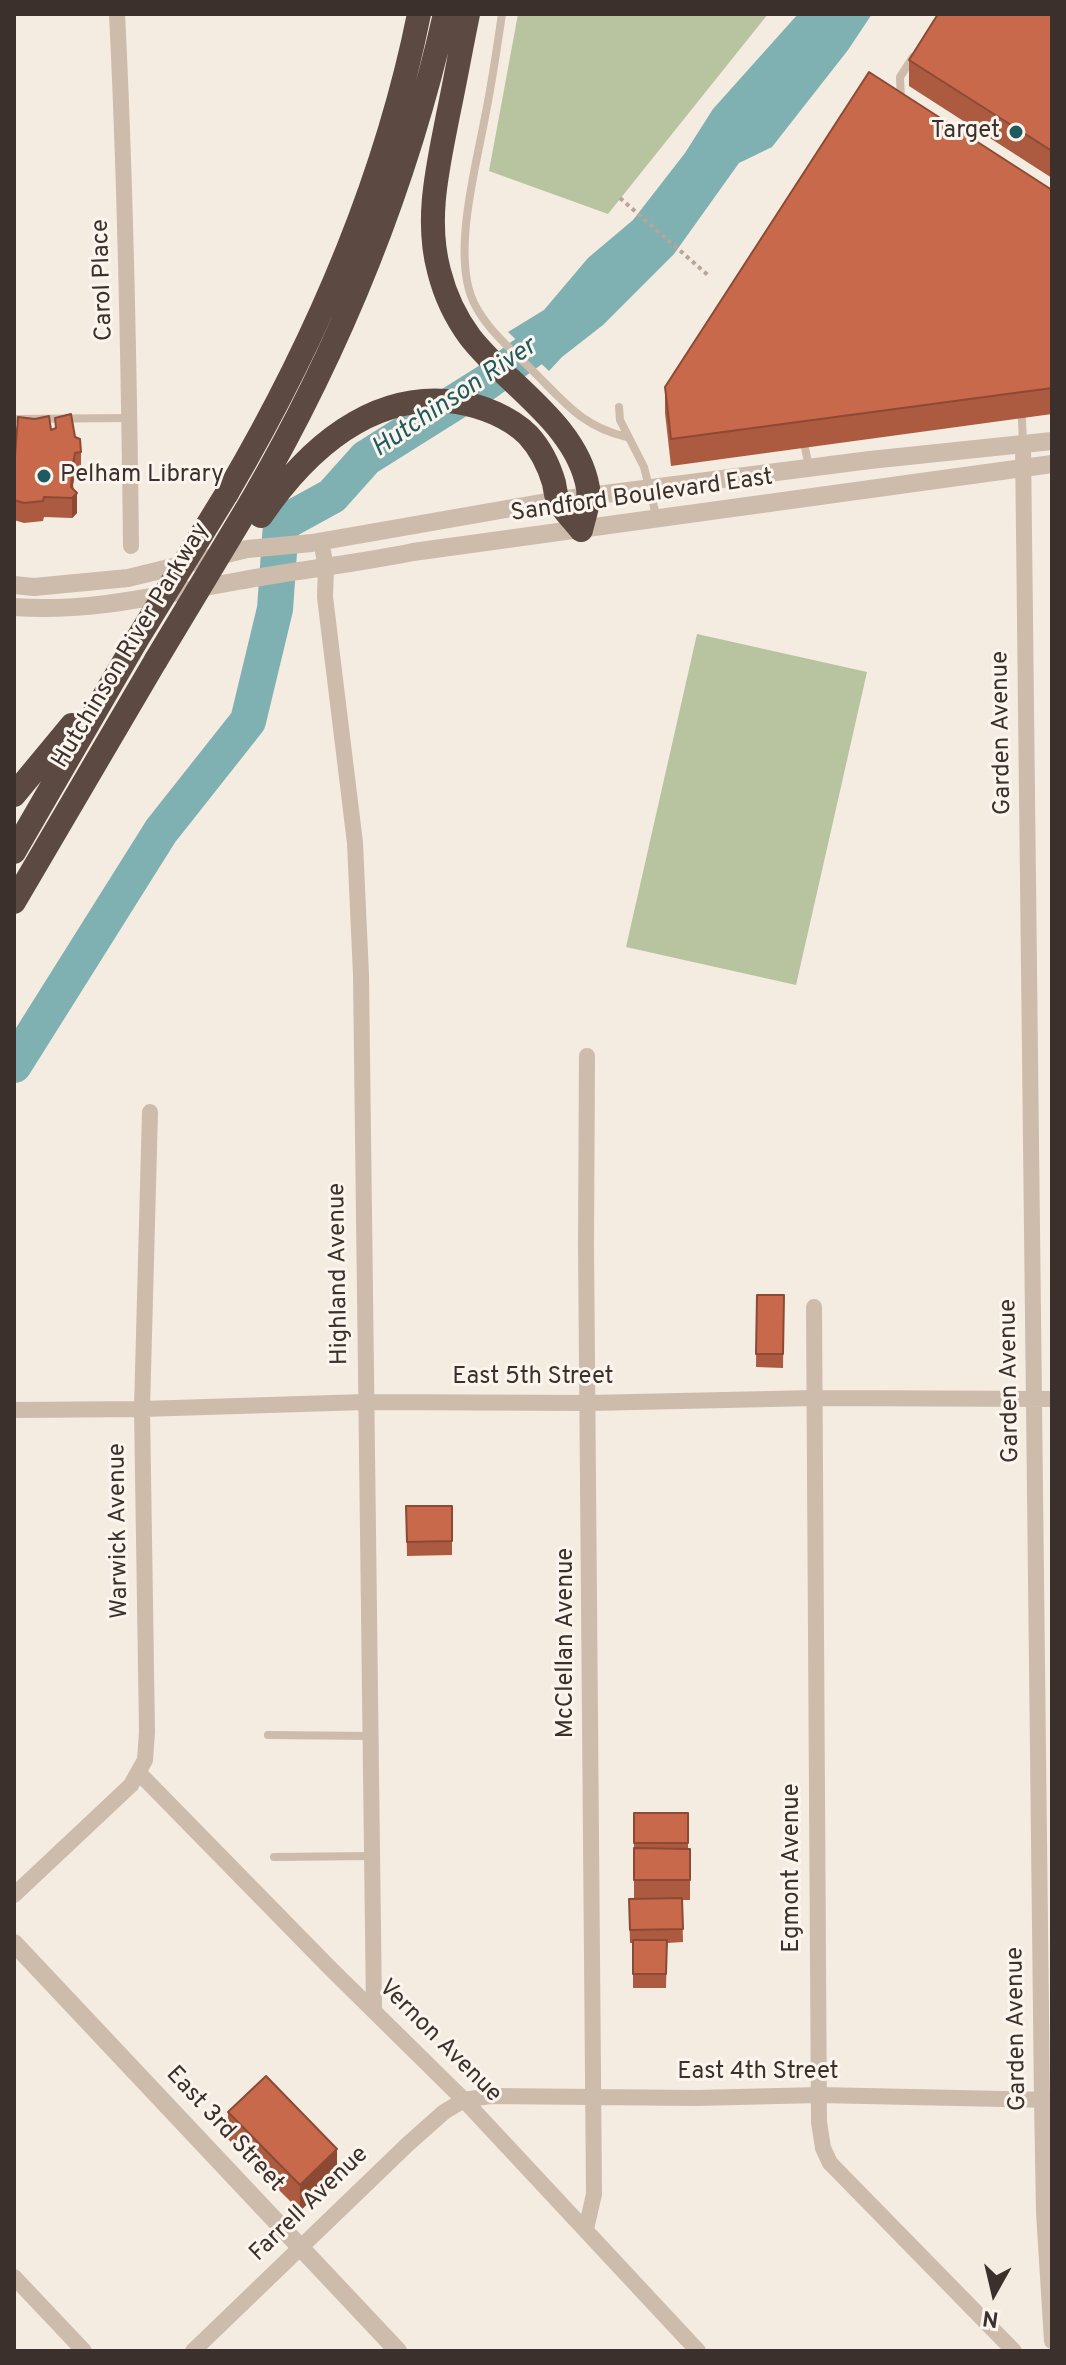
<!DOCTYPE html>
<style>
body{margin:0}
#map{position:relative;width:1066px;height:2365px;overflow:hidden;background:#f4ebe1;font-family:Overpass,sans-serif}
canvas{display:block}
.frame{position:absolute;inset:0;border:16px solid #3b302b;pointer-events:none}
.north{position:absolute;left:954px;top:2253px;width:80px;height:80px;-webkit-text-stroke:6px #fbf5ee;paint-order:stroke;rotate:188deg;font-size:22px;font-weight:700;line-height:32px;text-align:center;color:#3b302b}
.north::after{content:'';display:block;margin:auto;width:28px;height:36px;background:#3b302b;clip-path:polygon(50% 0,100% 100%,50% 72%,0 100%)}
</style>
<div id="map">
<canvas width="1066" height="2365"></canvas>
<div class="frame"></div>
<div class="north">N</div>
</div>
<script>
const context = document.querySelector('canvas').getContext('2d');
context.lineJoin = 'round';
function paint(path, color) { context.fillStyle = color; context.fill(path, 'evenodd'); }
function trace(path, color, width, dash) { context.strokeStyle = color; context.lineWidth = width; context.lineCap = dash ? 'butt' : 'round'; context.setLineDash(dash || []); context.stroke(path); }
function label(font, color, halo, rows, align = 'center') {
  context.font = font + ' Overpass,sans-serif'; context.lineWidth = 6; context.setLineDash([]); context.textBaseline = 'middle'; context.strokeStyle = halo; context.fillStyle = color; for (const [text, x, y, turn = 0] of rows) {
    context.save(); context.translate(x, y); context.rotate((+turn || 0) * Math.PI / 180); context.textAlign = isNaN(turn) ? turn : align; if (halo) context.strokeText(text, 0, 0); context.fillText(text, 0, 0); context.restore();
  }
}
const green = new Path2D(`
 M518 14H768L608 214 489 171Z
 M697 634 867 672 796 985 626 947Z`);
const water = new Path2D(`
 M798 14H872L848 50 772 147 739 163 674 254 603 325 562 357 549 371 508 332 544 310 588 258 633 220 685 153 713 109Z`);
const river = new Path2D(`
 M14 1065 161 831 248 721 275 609 281 524 332 496 366 458 487 382 569 322`);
const path = new Path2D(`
 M620 198 709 276`);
const service = new Path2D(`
 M502 14C497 48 492 83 485 117 476 167 451 256 474 303 487 330 513 351 534 372 565 403 583 427 627 437
 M901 100 900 77 913 57
 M619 407 620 420 644 467 657 519
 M14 419 129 418
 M1022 419 1023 444
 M805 448 809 467
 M268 1735 370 1736
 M274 1857 371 1856`);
const minor = new Path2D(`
 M117 14C126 191 129 368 131 546
 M1023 445 1042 2100 1044 2212 1052 2341
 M321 541 326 567 325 597 355 843 361 975 374 2009
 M814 1307 819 2122 823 2148 830 2163 1014 2351
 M14 1410 142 1409 365 1402 589 1403 815 1398 1052 1399
 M139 1773 331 1969 464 2100 698 2351
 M14 1895 131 1785 145 1760 147 1732 142 1409 150 1112
 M586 2229 594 2194 586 1245 587 1056
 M14 2277 84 2351
 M193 2351 408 2144 444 2112 464 2100 490 2096 696 2098 819 2095 1050 2100`);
const tertiary = new Path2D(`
 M14 585 34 587 128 578 247 549 312 543 558 500 870 460 1052 441
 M14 607C90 613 164 594 238 581 296 570 355 564 413 552L1052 464
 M14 1943 398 2351`);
const motorway = new Path2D(`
 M468 14C461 48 455 82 448 115 438 167 425 219 439 271 445 295 456 318 470 337 507 385 577 424 588 488 590 502 584 517 581 530
 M227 493C314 345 385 183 419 14
 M251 502C340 349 406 187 445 14
 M261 516C306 450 372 390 457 402 482 406 510 417 528 435 540 448 549 466 554 483 555 489 556 496 558 501 564 511 574 521 581 530
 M14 795 72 725
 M14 852 136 641
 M14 902 156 660`);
const motorwayBridge = new Path2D(`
 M136 641 227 493
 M156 660 251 502`);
const wall = new Path2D(`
 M1052 14V178L909 86V60Z
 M1052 190V414L671 466 665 413V387Z
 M55 418 75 437 81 452V472L75 473 73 484 77 513 72 518 44 517 43 521 24 523 14 520V469L51 430 55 428Z
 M757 1295H784L783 1368 756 1367Z
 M406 1506H452V1555L407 1556Z
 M634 1813H688V1849H690V1900H682L683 1942 667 1943 666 1988H633V1943H630L629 1899H634Z
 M228 2112 337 2175 300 2211 228 2139Z`);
const shadedWall = new Path2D(`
 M75 453V473L71 498 73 464Z
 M77 493V513L72 518V498Z
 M337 2149V2175L300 2211V2185Z`);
const building = new Path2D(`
 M938 14H1052V151L909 60Z
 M869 72 1052 190V388L671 439 665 387Z
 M71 414 75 437 80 439 81 452 75 453 73 464 71 487 77 493 72 498 44 497 43 501 24 503 14 500V469L18 417 35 419 49 416 51 430 56 428 55 418Z
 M757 1295H784L783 1354H756Z
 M406 1506H452V1541L407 1542Z
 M634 1813H688V1843H634Z
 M634 1848 690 1849V1880H634Z
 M682 1898 683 1929 630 1930 629 1899Z
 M633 1940H667L666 1974H633Z
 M266 2076 337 2149 300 2185 228 2112Z`);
const markers = [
 [1016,132,8,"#1f5a5e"],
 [44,476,8,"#1f5a5e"]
];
const poiNames = [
 ["Target",1000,132],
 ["Pelham Library",60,476,"left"]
];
const streetNames = [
 ["Carol Place",104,280,-92],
 ["Sandford Boulevard East",642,497,-8],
 ["Hutchinson River Parkway",132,646,-59],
 ["Garden Avenue",1003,733,-91],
 ["Highland Avenue",340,1274,-91],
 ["East 5th Street",533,1378],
 ["Garden Avenue",1011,1381,-91],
 ["Warwick Avenue",120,1531,-91],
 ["McClellan Avenue",567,1643,-90],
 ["Egmont Avenue",793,1868,-90],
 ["Garden Avenue",1018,2029,-91],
 ["Vernon Avenue",439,2042,45],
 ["East 4th Street",758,2073],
 ["East 3rd Street",224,2130,47],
 ["Farrell Avenue",310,2205,-44]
];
const waterNames = [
 ["Hutchinson River",455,399,-34]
];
paint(green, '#b8c4a0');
paint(water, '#7fb0b2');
trace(river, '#7fb0b2', 36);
trace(path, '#b9a596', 4, [4, 4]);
trace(service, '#cdbbac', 8);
trace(minor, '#cdbbac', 16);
trace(tertiary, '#cdbbac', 18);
trace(motorway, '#5c4a42', 24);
trace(motorwayBridge, '#5c4a42', 24);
paint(wall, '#ac5a40');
paint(shadedWall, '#8c4a34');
paint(building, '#c8694b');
trace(building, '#8c4a34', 2);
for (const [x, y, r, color] of markers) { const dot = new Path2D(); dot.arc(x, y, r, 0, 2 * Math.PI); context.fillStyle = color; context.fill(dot); trace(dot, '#fbf5ee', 3); }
label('24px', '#3b302b', '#fbf5ee', poiNames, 'right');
label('24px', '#3b302b', '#fbf5ee', streetNames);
label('italic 26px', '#1f5a5e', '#fbf5ee', waterNames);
</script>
